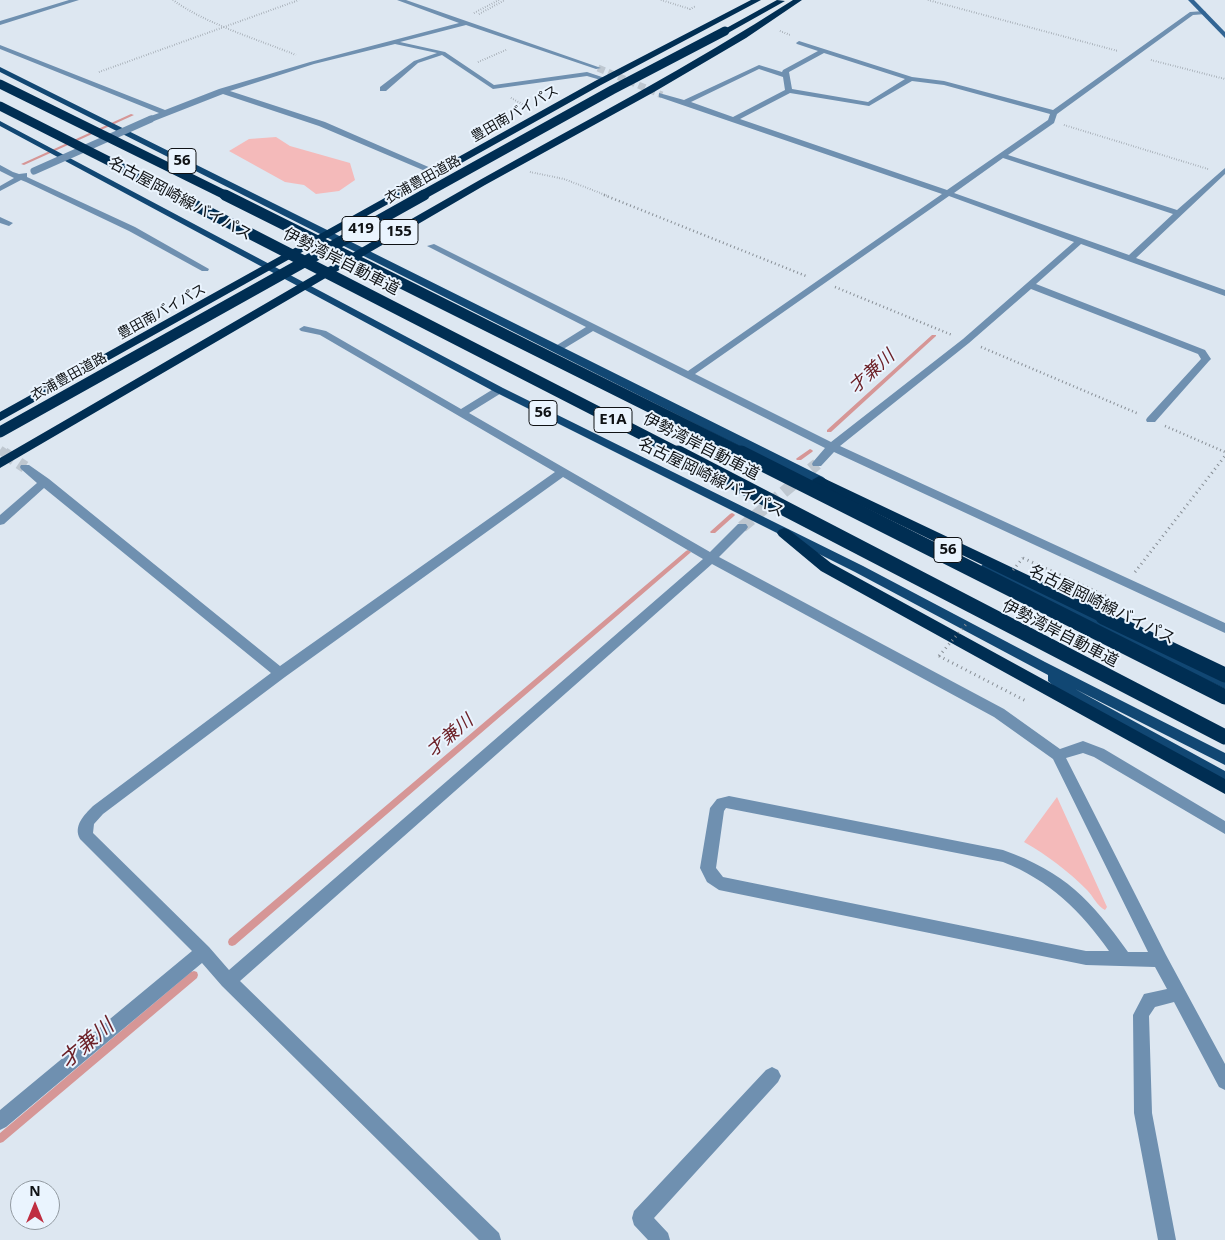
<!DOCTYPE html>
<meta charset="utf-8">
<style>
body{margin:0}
#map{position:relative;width:1225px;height:1240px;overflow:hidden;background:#dde7f1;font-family:"Open Sans",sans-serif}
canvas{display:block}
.north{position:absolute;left:10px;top:1180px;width:50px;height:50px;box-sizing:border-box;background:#eaf4fe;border:1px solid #929aa1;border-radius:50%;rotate:0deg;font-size:14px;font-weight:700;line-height:20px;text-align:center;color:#0f1215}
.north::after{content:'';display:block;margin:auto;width:18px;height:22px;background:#bf2e41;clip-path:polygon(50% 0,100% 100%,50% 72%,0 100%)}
</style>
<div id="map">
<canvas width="1225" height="1240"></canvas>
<div class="north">N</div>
</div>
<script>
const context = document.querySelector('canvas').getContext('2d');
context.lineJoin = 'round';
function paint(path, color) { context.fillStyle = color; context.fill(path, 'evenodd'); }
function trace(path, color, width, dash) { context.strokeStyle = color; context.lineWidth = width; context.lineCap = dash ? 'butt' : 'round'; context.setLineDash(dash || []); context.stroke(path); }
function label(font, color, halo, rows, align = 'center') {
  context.font = font + ' "Open Sans","Noto Sans JP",sans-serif'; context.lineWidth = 4; context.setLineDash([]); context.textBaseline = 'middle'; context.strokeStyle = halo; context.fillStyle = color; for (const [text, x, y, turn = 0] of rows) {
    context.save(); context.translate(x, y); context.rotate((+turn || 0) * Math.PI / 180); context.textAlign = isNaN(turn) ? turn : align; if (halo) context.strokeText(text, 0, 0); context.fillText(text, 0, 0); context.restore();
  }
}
const green = new Path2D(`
 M276 137 290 146 350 163 355 180 339 191 316 194 304 185 285 182 229 151 249 139Z
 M1057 797 1107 907 1105 910C1097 906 1093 896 1087 890 1068 871 1047 855 1024 842Z`);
const stream = new Path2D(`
 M131 114 134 115 24 165 21 164Z
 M932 335H936V336L831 432H827V430Z
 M810 449 812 450 813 451 812 452 801 460H797L796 459 797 458Z
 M732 513 734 514 735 515 734 516 715 533H711L710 532 711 531 730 514Z
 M688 550 691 552 690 553 235 945 232 946 229 945 228 942 229 939 686 551Z
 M194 971 197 972 198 975 197 978 3 1142 0 1143V1133L191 972Z`);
const streetTunnelFar2 = new Path2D(`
 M598 68 662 95`);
const streetTunnelFar1 = new Path2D(`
 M0 450 6 454`);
const streetTunnel = new Path2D(`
 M4 453 25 467
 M742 527 817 464`);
const pathFar2 = new Path2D(`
 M173 0C204 23 259 40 296 55
 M661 0 690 9 696 6
 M928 0 1118 51
 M474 13 499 0
 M479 14 505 0
 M780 31 790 35
 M1151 60 1225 79
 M478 62 506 50
 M99 72 299 0
 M511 98 524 105V109
 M1064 125 1208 169
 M530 172 564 179 608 196`);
const pathFar1 = new Path2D(`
 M604 195 806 276
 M835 287 952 335
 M981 347 1139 414
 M1165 426 1225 452`);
const path = new Path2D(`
 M1023 558 1106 596
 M1135 572 1225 456
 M939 656 1026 701`);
const street = new Path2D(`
 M69 0H79L0 25V21Z
 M397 0H406L601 68 596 69 466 25 400 42 445 52 494 85 587 72 608 79 604 81 587 76 493 89 442 55 418 63 386 91H380V87L414 61 437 53 395 44 314 64 230 91 325 122 440 172V176H437L319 126 223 94 154 121H148V117L159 113 0 49V45L165 110 219 89 310 62 459 23Z
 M1204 11 1206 12V14L1193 15 1057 114 1054 123 1008 155 1177 210 1225 168V174L1136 258 1225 290V296L1081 244 1036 284 1205 350 1211 359 1209 361 1155 422H1147L1146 420 1147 418 1201 359 1198 354 1031 289 969 343 840 446 1225 623V633L834 452 821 466H813L812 464 813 462 825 448 593 331 560 351H554V347L586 327 427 246 434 244 688 371 942 194 659 97V93L684 100 759 65 782 72 783 70 818 51 797 44 796 43 799 41 912 77 944 81 1053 110 1190 12ZM824 53 905 79 868 102 792 89 789 72ZM759 69 783 77 785 90 733 117 691 102ZM912 81 944 85 1050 114 1048 120 947 190 740 119 790 93 869 106ZM1003 158 1173 214 1129 255 954 193ZM949 196 1074 242 963 339 831 442 695 374Z
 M0 165 13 172 19 174 27 173V177L135 227 209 269 208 271H202L129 231 26 182 21 180 0 191V186L14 178 0 171Z
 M0 217 13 223 9 226 0 223Z
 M304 326 326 331 461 409 495 388H503V392L469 413 710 552 738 524H746L748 527 746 530 719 557 1004 709 1060 749 1083 741 1104 749 1225 821V834L1094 757 1083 753 1066 758 1166 955 1225 1064V1090L1219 1087 1174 1002 1155 1007 1149 1016 1152 1113 1176 1240H1158L1134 1113 1133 1015 1144 994 1167 989 1155 967 1086 965 719 890 707 882 700 868 710 808 717 799 729 796 1003 850C1065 872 1091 900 1128 952H1148L1053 759 994 717 712 564 240 981 499 1233 501 1240H479L222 986 202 963 6 1127 0 1130V1110L192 951 80 839C73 826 84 815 93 806L271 673 44 488 4 524 0 525V515L37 483 21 469 20 467 21 465H29L49 479 280 666 555 472 320 335 301 331 299 329ZM563 477 703 559 229 970 209 947 93 833 94 824 103 814 285 677ZM726 808 1003 862C1049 880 1081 911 1109 951H1086L723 877 716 868 724 811Z
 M772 1067 778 1070 781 1076 778 1082 654 1218 668 1233 670 1240H648L634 1225 632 1218 634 1211 766 1070Z`);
const secondary = new Path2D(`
 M1188 0H1194L1225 32V38Z`);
const primary = new Path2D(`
 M0 67 823 477 834 486 832 489H824L0 72Z
 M0 121 503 388 863 566 1045 662 1225 753V765L1075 689 1225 771V784L1066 697 1048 681V675L855 572 495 392 0 126Z
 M986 564 1225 678V689L982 571 980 568 982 565Z`);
const highway = new Path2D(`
 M751 0H761L601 85 0 421V412L595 81Z
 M777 0 785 1 728 33 721 31Z
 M793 0H802L746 38 654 92 485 185 0 468V458C159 366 318 272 478 181 583 122 691 66 793 0Z
 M819 476 1108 613 1110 617 1108 621 1103 622 1098 621 814 483 812 480Z
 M784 528 789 530 831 563 1225 779V794L821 571 779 536 777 533 779 530Z`);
const pathBridge = new Path2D(`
 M1013 570 1023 558
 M939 656 968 622`);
const streetBridge = new Path2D(`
 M34 171 151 119`);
const highwayBridgeFar2 = new Path2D(`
 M0 84 227 196
 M0 106 178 196
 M421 196 612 90 725 31`);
const highwayBridgeFar1 = new Path2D(`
 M175 195 680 454
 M225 195 744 454
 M0 432 424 195`);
const highwayBridge = new Path2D(`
 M678 453 1225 737
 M741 453 1225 697
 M1103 617 1225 675`);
const farStreetnames = [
 ["豊田南バイパス",515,114,-30],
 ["衣浦豊田道路",423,180,-29],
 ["豊田南バイパス",162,312,-29],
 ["衣浦豊田道路",69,377,-29]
];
const shields = [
 [182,161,28],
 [361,229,38],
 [399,232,38],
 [543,413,28],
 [613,420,38],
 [948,550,28]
];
const shieldNames = [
 ["56",182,161],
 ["419",361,229],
 ["155",399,232],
 ["56",543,413],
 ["E1A",613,420],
 ["56",948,550]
];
const streetNames = [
 ["名古屋岡崎線バイパス",180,199,28],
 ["伊勢湾岸自動車道",341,262,27],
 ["伊勢湾岸自動車道",701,447,27],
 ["名古屋岡崎線バイパス",711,478,26],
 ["名古屋岡崎線バイパス",1102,605,26],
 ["伊勢湾岸自動車道",1060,634,27]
];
const waterNames = [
 ["才兼川",872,372,-42],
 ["才兼川",450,736,-40]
];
const nearWaternames = [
 ["才兼川",87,1044,-40]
];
paint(green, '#f4baba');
paint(stream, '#d69696');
trace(streetTunnelFar2, '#bec7d0', 7, [7, 4]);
trace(streetTunnelFar1, '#bec7d0', 9, [9, 5]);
trace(streetTunnel, '#bec7d0', 12, [12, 6]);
trace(pathFar2, '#878e95', 2, [0.5, 2]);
trace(pathFar1, '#878e95', 2.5, [1, 3]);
trace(path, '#878e95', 3, [1, 4]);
paint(street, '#6f90b0');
paint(secondary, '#326594');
paint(primary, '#114773');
paint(highway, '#002e53');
trace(pathBridge, '#878e95', 3, [1, 4]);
trace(streetBridge, '#6f90b0', 7);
trace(highwayBridgeFar2, '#002e53', 9);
trace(highwayBridgeFar1, '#002e53', 11);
trace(highwayBridge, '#002e53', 15);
label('14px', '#0f1215', '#eaf4fe', farStreetnames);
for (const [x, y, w] of shields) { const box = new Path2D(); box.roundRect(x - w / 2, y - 12.5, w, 25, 4); context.fillStyle = '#eaf4fe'; context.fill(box); trace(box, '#0f1215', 1); }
label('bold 15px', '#0f1215', null, shieldNames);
label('16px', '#0f1215', '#eaf4fe', streetNames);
label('italic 18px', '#6d2229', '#eaf4fe', waterNames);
label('italic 21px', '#6d2229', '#eaf4fe', nearWaternames);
</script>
